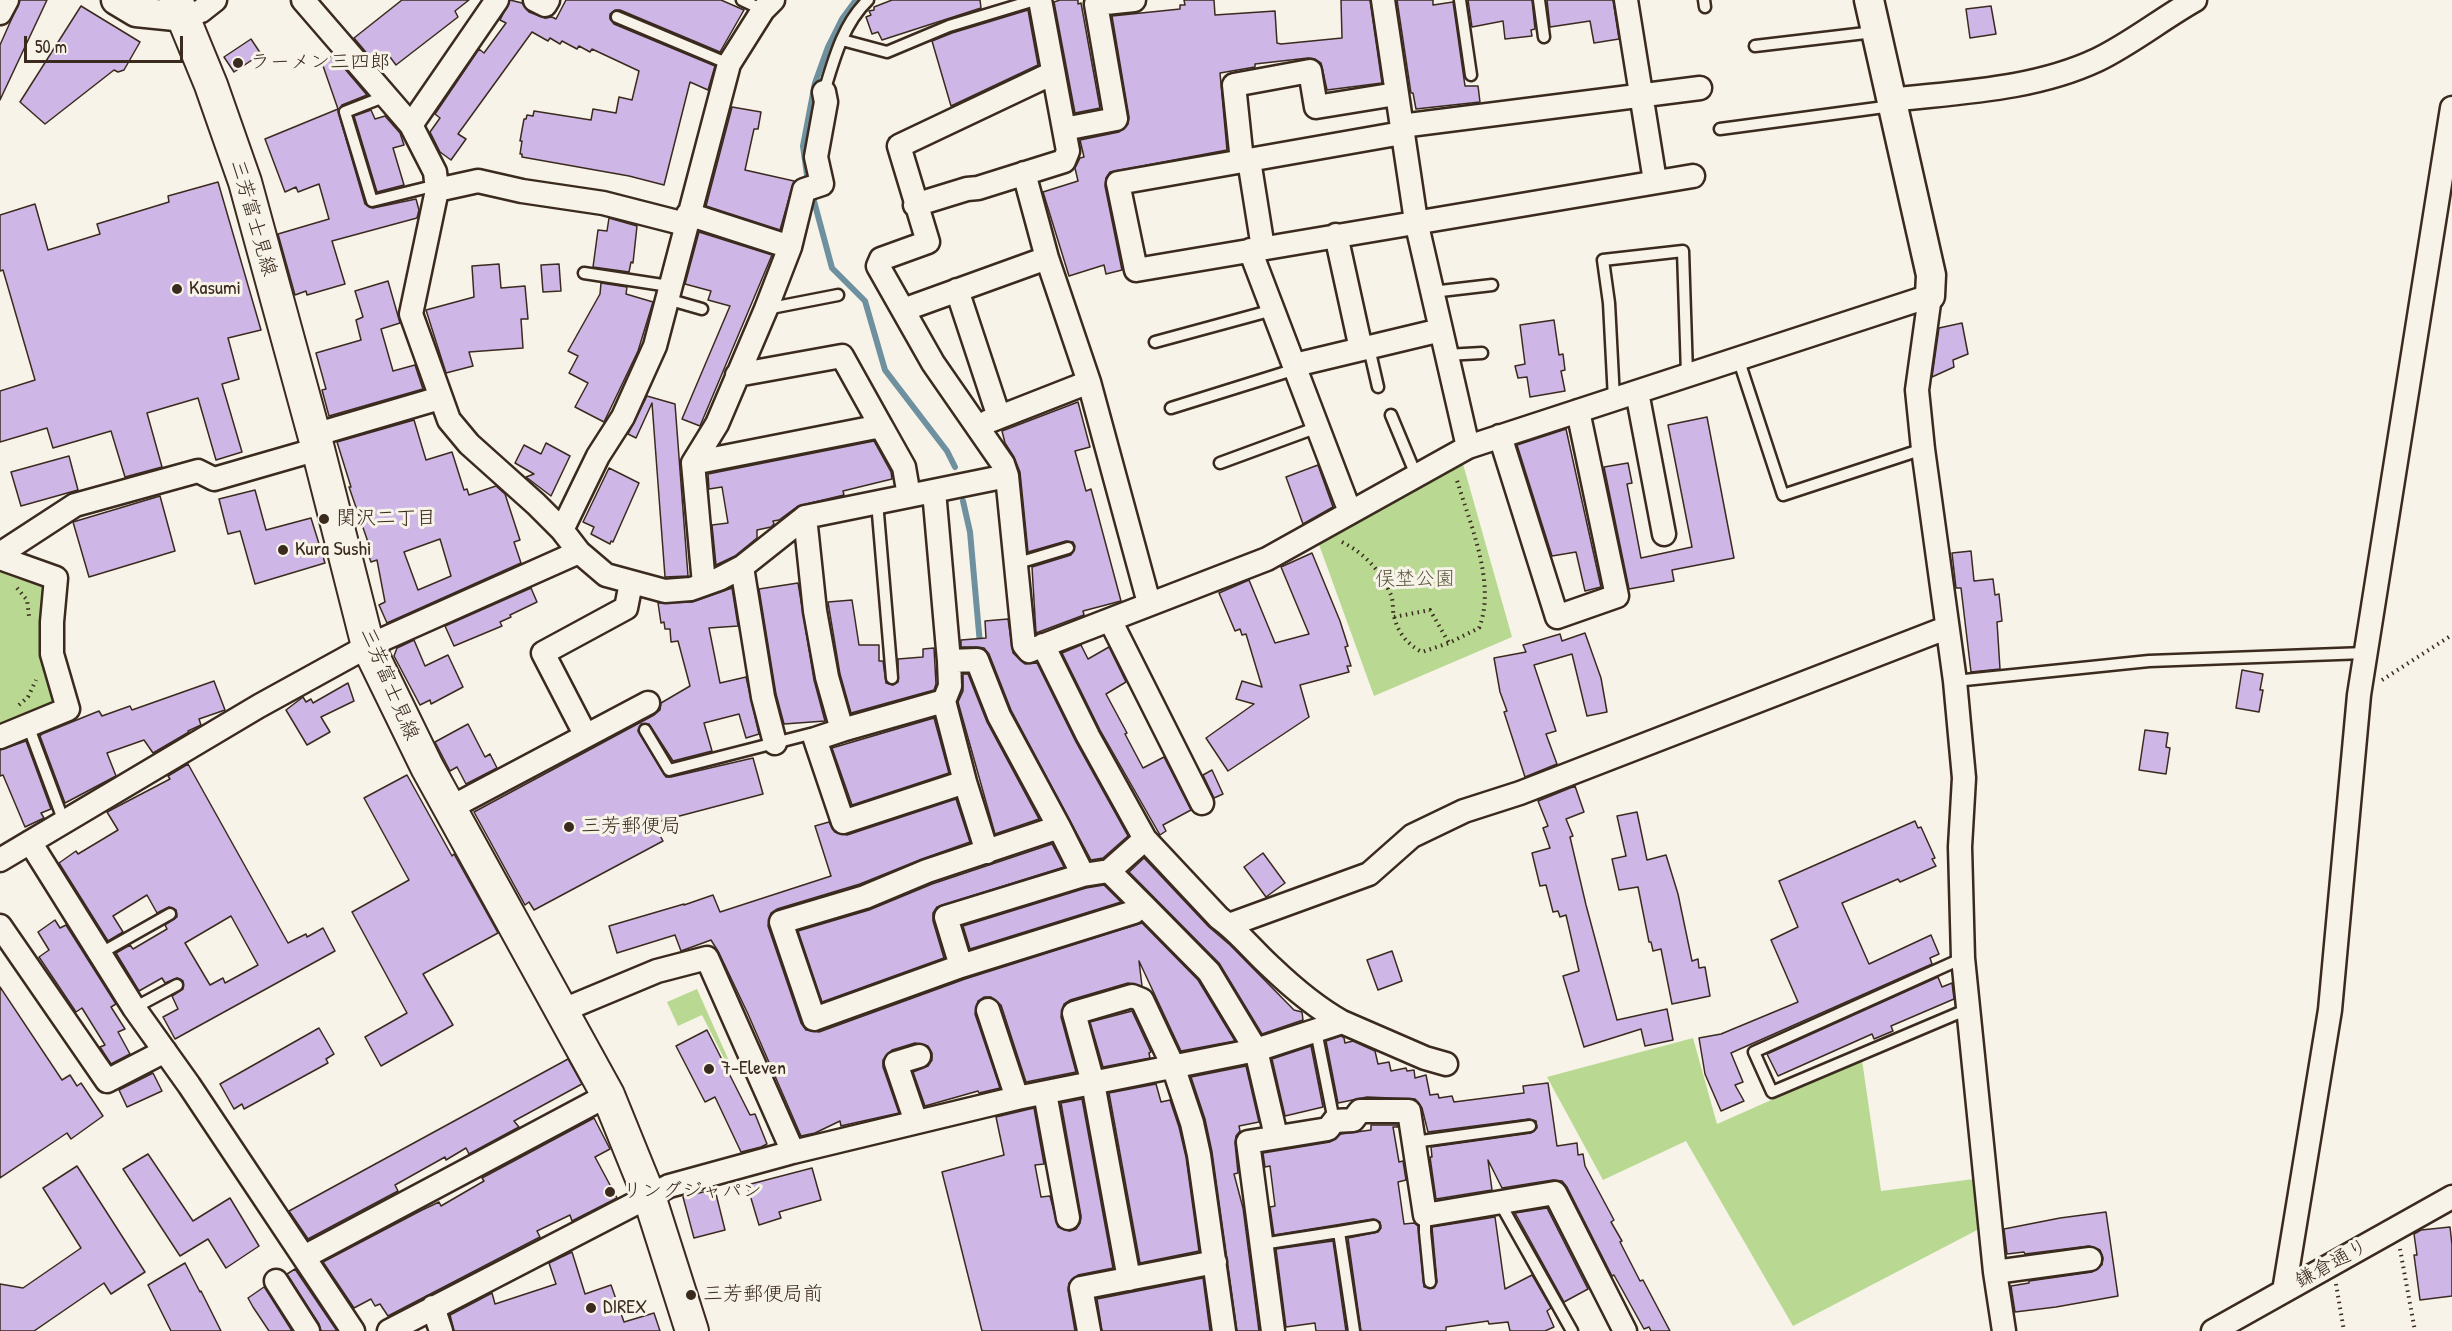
<!DOCTYPE html>
<meta charset="utf-8">
<style>
body{margin:0}
#map{position:relative;width:2452px;height:1331px;overflow:hidden;background:#f7f3e8;font-family:"Patrick Hand",sans-serif}
canvas{display:block}
.scale{position:absolute;left:24px;top:36px;width:159px;height:27px;box-sizing:border-box;border:3px solid #3b2a1e;border-top:0;padding-left:8px;font-size:18px;line-height:21px;white-space:nowrap;color:#3b2a1e;-webkit-text-stroke:4px #f7f3e8;paint-order:stroke}
</style>
<div id="map">
<canvas width="2452" height="1331"></canvas>
<div class="scale">50 m</div>
</div>
<script>
const context = document.querySelector('canvas').getContext('2d');
context.lineJoin = 'round';
function paint(path, color) { context.fillStyle = color; context.fill(path, 'evenodd'); }
function trace(path, color, width, dash) { context.strokeStyle = color; context.lineWidth = width; context.lineCap = dash ? 'butt' : 'round'; context.setLineDash(dash || []); context.stroke(path); }
function label(font, color, halo, rows, align = 'center') {
  context.font = font + ' "Patrick Hand","Klee One",sans-serif'; context.lineWidth = 6; context.setLineDash([]); context.textBaseline = 'middle'; context.strokeStyle = halo; context.fillStyle = color; for (const [text, x, y, turn = 0] of rows) {
    context.save(); context.translate(x, y); context.rotate((+turn || 0) * Math.PI / 180); context.textAlign = isNaN(turn) ? turn : align; if (halo) context.strokeText(text, 0, 0); context.fillText(text, 0, 0); context.restore();
  }
}
const green = new Path2D(`
 M1463 464 1512 637 1374 696 1317 539Z
 M0 566 45 581 59 698 55 706 0 730Z
 M697 989 730 1063 727 1064 702 1015 678 1026 667 1002Z
 M1693 1038 1717 1124 1862 1060 1881 1191 1974 1179 1981 1228 1793 1326 1686 1141 1603 1180 1547 1077Z`);
const stream = new Path2D(`
 M856 0 842 19 828 47 815 83 803 146 807 175 832 268 865 301 885 370 947 451 955 467
 M963 501 970 532 980 644`);
const building = new Path2D(`
 M20 0H47L0 100V45Z
 M402 0H469L455 11 458 17 396 65 387 53 375 63 354 38Z
 M510 0 522 3 529 12 545 18 552 17 556 19 566 0H721L744 10 720 52 620 10H615L610 14V19L614 24 715 66 708 90 690 82 664 185 629 176 522 157V154H520L522 141H520L524 119H526L527 115 533 116 534 111 591 120 593 109 616 113 619 97 632 100 639 71 592 49 590 52 579 46 577 49 562 41 560 44 550 38 548 41 532 32 458 134 466 139 451 160 440 152 430 132 440 118 435 114 479 49 484 53 506 23 500 20Z
 M892 0H980L981 8 882 40 878 32 872 34 866 17 871 15 869 11 874 10V7Z
 M1060 0H1078V4L1081 3 1100 108 1075 113 1054 2Z
 M1184 0H1214L1215 15 1275 11 1277 43 1281 44 1342 38 1341 0H1370L1382 83 1327 90 1321 63 1315 59 1308 58 1255 64V67L1220 73 1227 150 1110 172 1106 178 1105 186 1122 270 1106 274 1104 265 1069 276 1043 192 1078 181 1075 168 1080 158 1084 157 1080 140 1119 132 1128 124 1129 117 1112 16 1180 9V5H1185Z
 M1397 0H1433V5L1453 2 1465 86H1478L1480 102 1416 109 1413 93H1411Z
 M1468 0H1532L1535 29 1531 30 1532 36 1505 39 1503 21 1472 27Z
 M1547 0H1613L1619 39 1594 43 1590 21 1550 27Z
 M81 6 140 42 124 70 118 72 114 70 45 124 20 102Z
 M1991 6 1996 34 1970 38 1966 9Z
 M1028 10 1038 65 951 106 932 41 952 33Z
 M251 39 261 54 234 72 224 57Z
 M333 55 367 95 342 105 338 111 365 204 373 208 416 199 419 210 417 218 332 241 345 284 307 295 306 291 295 295 278 234 329 219 319 184 298 192 296 187 285 192 265 139 338 109 322 63Z
 M732 107 761 112 758 129H754L745 170 794 181 780 230 706 206Z
 M371 110 375 119 385 116 400 133 404 145 393 148 404 185 377 192 354 116Z
 M218 182 261 330 228 338 239 379 222 384 242 452 216 460 198 398 147 413 162 467 125 477 111 431 53 448 47 428 0 442V391L35 380 3 270 0 271V215L35 204 48 250 100 234 97 224 169 202 168 196Z
 M609 218 637 226 633 263 631 262 629 272 593 267 598 230 607 231Z
 M699 232 772 255 700 426 682 419 730 306 708 300 711 291 685 284Z
 M499 264 501 288 525 286 528 319H521L523 348 469 352 473 366 446 373 426 310 474 297 472 266Z
 M559 264 561 291 543 292 541 265Z
 M388 281 400 323 381 329 393 371 415 365 423 389 329 416 322 390 326 389 316 353 361 340 356 320 363 317 355 291Z
 M601 283 627 287 626 294 653 302 638 351 604 422 575 407 588 383 569 373 578 356 568 351 600 294Z
 M1554 320 1559 355 1563 354 1565 370 1561 371 1565 391 1530 397 1527 377 1518 378 1515 366 1525 364 1520 325Z
 M1962 323 1968 354 1953 360 1954 367 1932 377 1939 328Z
 M647 396 675 404 688 576 665 577 652 403 636 438 628 434Z
 M1078 402 1090 447 1075 451 1086 491 1091 489 1121 601 1083 611 1084 615 1036 633 1032 567 1071 555 1075 546 1073 542 1066 541 1028 552 1020 472 1014 457 1005 443 1002 431Z
 M1707 417 1734 558 1672 570 1674 581 1629 589 1604 467 1628 463 1632 483 1627 484 1641 558 1692 547 1668 425Z
 M414 420 426 460 452 452 464 490 467 489 469 495 496 486 505 494 520 540 514 542 521 563 387 623 379 605 385 602 377 560 371 562 365 546 369 545 349 487H351L337 442ZM440 539 451 576 418 590 404 552Z
 M1566 429 1601 587 1585 591 1576 552 1552 556 1517 445Z
 M874 441 891 472 892 479 843 491 844 495 798 506 779 520 773 521 774 524 771 527 757 530V538L735 556 716 565 712 525 728 523 722 487 709 489 708 474Z
 M546 443 570 456 551 496 526 477 534 474 515 463 524 445 541 454Z
 M69 456 78 490 21 506 11 472Z
 M1318 465 1333 507 1303 524 1286 477Z
 M609 468 639 483 613 542 611 541 610 544 591 534 594 527 583 522Z
 M255 490 266 530 311 518 325 563 255 584 240 531 228 534 219 499Z
 M160 496 175 551 89 577 73 522Z
 M1971 551 1974 581 1993 579 1995 595 1999 594 2002 621 1997 622 2000 669 1971 672 1961 588H1956L1952 553Z
 M1312 553 1340 621 1348 646 1345 647 1351 666H1347L1349 672 1300 685 1309 717 1228 771 1206 738 1254 704 1236 699 1242 681 1262 687 1246 634 1242 635 1240 629 1235 631 1219 593 1249 580 1275 643 1309 634 1281 567Z
 M798 583 814 680 825 721 784 724 776 694 759 589Z
 M531 588 537 602 510 615 511 617 500 622 502 626 454 646 445 626Z
 M732 588 738 626 709 628 720 683 746 677 759 734 746 738 739 714 704 723 712 751 673 761 649 724H641L638 731 666 777H671L753 758 763 794 653 823 663 841 534 910 529 902 525 905 474 812 654 715 660 710 661 703 690 686 678 641 671 642 670 629H665L664 622 661 623 658 603 692 602Z
 M852 600 859 645H879V661H883L886 683 893 685 898 682V659L923 657V649L934 648 936 684 934 690 851 713 840 674 828 602Z
 M1008 619 1013 653 1025 664 1037 663 1076 742 1128 836 1103 858 1091 860 1011 710 989 654 984 648 977 647H961V640L986 638 985 621Z
 M1585 633 1601 678 1607 712 1587 716 1572 654 1534 665 1556 731 1546 734 1557 764 1525 777 1504 712 1507 711 1500 692 1494 658 1526 652 1523 645 1560 634 1562 641Z
 M414 640 425 666 448 655 463 687 431 704 430 700 420 705 394 656 397 648Z
 M1081 645 1088 659 1109 647 1126 682 1106 694 1127 733 1125 734 1143 768 1164 757 1191 810 1163 825 1166 831 1160 835 1100 730 1062 653Z
 M2242 670 2263 674 2260 690H2263L2259 712 2236 708Z
 M963 674H968L987 722 1039 819 995 834 958 702 963 691Z
 M214 681 225 710 199 719 201 725 188 731 189 732 153 753 144 740 107 753 116 776 65 803 40 736 42 734 99 711 102 716 130 706 132 710Z
 M348 683 354 701 321 717 330 732 307 745 286 710 303 697 306 702 311 699 313 703Z
 M934 718 949 773 852 805 832 748Z
 M468 724 485 757 490 754 497 768 466 784 457 767 450 771 435 742Z
 M2145 730 2168 733 2166 747 2170 748 2166 774 2139 770Z
 M26 741 51 809 41 813 44 818 25 827 3 775 0 776V750Z
 M188 764 288 943 306 934 307 937 323 928 335 951 175 1039 163 1017 178 1009 172 996 183 989V981L177 978 165 983 162 978 139 991 116 953 130 945 133 949 167 929 165 925 177 917 176 910 169 907 157 913 147 895 113 916 123 932 108 941 59 863 76 851 78 854 118 830 107 812 170 779 168 776ZM231 916 258 965 225 983 223 978 210 985 185 943Z
 M1212 770 1223 794 1214 798 1203 775Z
 M407 775 452 856 454 854 498 933 423 974 453 1025 381 1066 365 1037 407 1013 352 912 409 880 364 798Z
 M1575 786 1584 812 1566 819 1573 836 1570 837 1586 905 1617 1020 1667 1009 1673 1040 1645 1046 1641 1029 1584 1047 1563 976 1579 971 1566 915 1560 917 1558 911 1553 912 1546 885 1540 886 1532 853 1550 848 1543 828 1548 826 1538 801Z
 M956 799 970 842 922 859 860 884 777 909 771 913 768 926 801 1023 806 1030 819 1032 965 979 1142 923 1198 980 1235 1041 1181 1051 1139 961 1142 986 1128 983 1070 1000 1064 1004 1061 1017 1076 1072 1026 1082 1001 1005 991 997H984L978 1001 975 1014 1000 1088 979 1093 978 1091 925 1106 913 1072 928 1066 932 1060V1053L928 1046 915 1043 892 1050 883 1060V1067L899 1113 845 1125 841 1126 840 1121 815 1133 801 1136 748 1014 719 953 711 940 681 951 675 935 617 953 609 926 684 904V905L713 895 720 912 831 876 815 826 829 822 835 832 847 835Z
 M1637 812 1647 860 1666 855 1678 894 1692 961 1698 959 1699 968 1705 967 1710 996 1672 1004 1661 949 1653 951 1651 942H1649L1638 887 1619 890 1612 859 1626 856 1617 816Z
 M1915 821 1918 828 1921 827 1935 858 1932 859 1936 866 1900 882 1898 879 1842 903 1869 964 1931 935 1939 954 1930 958 1932 964 1731 1053 1743 1082 1735 1085 1744 1101 1721 1111 1705 1074 1699 1038 1721 1034 1798 1002 1771 940 1798 927 1779 881Z
 M1052 844 1064 867 937 907 933 913V921L944 958 822 1002 798 931 869 910 932 884Z
 M1263 853 1285 883 1266 897 1244 867Z
 M1144 858 1209 927 1230 945 1294 1010 1302 1012 1303 1020 1262 1034 1219 963 1129 872Z
 M1104 885 1121 902 970 949 963 926 1086 888Z
 M55 920 60 928 66 925 116 1004 111 1007 125 1029 118 1032 130 1054 111 1064 100 1047 105 1045 82 1008 76 1012 39 957 49 950 38 932Z
 M1392 951 1402 981 1378 990 1367 960Z
 M1938 977 1942 987 1952 983 1954 999 1891 1026 1893 1031 1874 1039 1872 1034 1778 1076 1767 1054Z
 M0 987 62 1080 70 1075 77 1086 81 1083 103 1116 71 1139 67 1133 0 1178Z
 M1132 1011 1151 1052 1149 1053 1150 1058 1103 1067 1090 1022Z
 M319 1028 334 1054 326 1059 328 1063 244 1109 242 1104 234 1109 220 1084Z
 M707 1030 750 1115 755 1114 767 1144 761 1147 741 1152 715 1097 705 1102 676 1046Z
 M1341 1036 1344 1038 1345 1043 1353 1041 1375 1051 1378 1064 1389 1062 1391 1071 1406 1068 1407 1071 1414 1070 1415 1078 1426 1075 1430 1095 1438 1094 1439 1098 1452 1096 1454 1102 1524 1093 1523 1086 1548 1083 1557 1146 1577 1143 1578 1155 1583 1154 1585 1166 1614 1220 1611 1222 1622 1241 1620 1242 1640 1281 1643 1280 1670 1331H1651L1649 1327 1644 1329 1614 1275 1612 1276 1567 1187 1562 1181 1553 1180 1502 1188 1488 1160 1492 1190 1436 1199 1430 1157H1432L1431 1147 1531 1133 1537 1128 1536 1121 1529 1119 1428 1132 1422 1108 1415 1099 1367 1097 1338 1103 1326 1041Z
 M1311 1046 1323 1107 1285 1116 1272 1059Z
 M568 1059 582 1084 514 1121 519 1127 469 1154 466 1148 446 1160 445 1157 395 1185 398 1191 308 1239 289 1211Z
 M1246 1066 1259 1122 1239 1126 1240 1131 1236 1136 1235 1143 1238 1173 1234 1174 1243 1208 1259 1331H1237L1212 1152 1205 1119 1191 1077Z
 M153 1073 162 1091 127 1107 119 1090Z
 M1156 1084 1161 1102 1170 1100 1179 1127 1186 1157 1199 1251 1140 1263 1109 1093Z
 M1082 1099 1113 1268 1078 1275 1069 1283 1068 1290 1075 1331H982L942 1172 1004 1155 996 1117 1034 1108 1044 1164 1035 1165 1041 1197 1050 1196 1058 1227 1070 1231 1076 1229 1080 1223 1081 1216 1061 1103Z
 M594 1118 610 1149 595 1157 617 1198 572 1221 570 1215 537 1231 540 1237 388 1316 380 1304 375 1306 371 1299 354 1308 323 1262 422 1210 439 1202 441 1206 484 1181 482 1178Z
 M1371 1125H1397L1398 1127H1393L1399 1162 1403 1161 1406 1180 1398 1182 1404 1224 1414 1223 1418 1226 1424 1287 1434 1288 1437 1282 1432 1227 1495 1217 1505 1289 1532 1275 1551 1308 1547 1311 1554 1327 1545 1331H1510L1508 1322 1489 1324 1488 1321 1446 1327V1331H1361L1348 1238 1378 1232 1381 1228 1380 1222 1373 1219 1274 1235 1270 1207 1275 1206 1270 1166 1265 1167 1263 1153 1330 1142 1341 1134 1371 1130Z
 M148 1154 193 1221 230 1198 259 1246 226 1268 208 1239 180 1256 123 1169Z
 M77 1166 145 1272 111 1294 104 1283 34 1331H0V1284L23 1288 81 1248 43 1188Z
 M812 1168 821 1200 779 1212 781 1218 759 1225 747 1185Z
 M711 1190 713 1195 716 1194 725 1230 694 1238 683 1197Z
 M1547 1208 1588 1289 1564 1302 1515 1213Z
 M2106 1212 2118 1296 2056 1307 2015 1312 2011 1286 2029 1283V1281L2092 1272 2102 1265 2103 1258 2100 1250 2089 1246 2025 1254 2024 1252 2007 1254 2004 1229 2060 1218Z
 M2450 1227 2452 1245V1296L2420 1300 2414 1255H2417L2414 1234 2421 1230Z
 M1333 1241 1346 1331H1316L1315 1323 1286 1327 1276 1249Z
 M572 1252 585 1294 611 1285 624 1322 654 1313 660 1331H454L450 1315 492 1293 495 1304 556 1284 549 1263Z
 M185 1263 200 1292 201 1291 221 1331H171L148 1285Z
 M295 1269 337 1331H321L319 1324 287 1274Z
 M1203 1278 1210 1331H1102L1097 1299Z
 M264 1287 265 1288 292 1331H269L253 1307 248 1298Z`);
const path = new Path2D(`
 M1342 542C1364 553 1380 570 1390 593 1394 600 1392 609 1394 616 1398 633 1407 644 1422 652L1449 643 1479 628C1497 583 1469 522 1456 477
 M17 588 27 600 29 616
 M1394 617 1430 610 1449 643
 M2382 680 2452 635
 M19 705 28 697 36 680
 M2400 1249 2415 1331
 M2336 1284 2344 1331`);
const service = new Path2D(`
 M742 0 763 10
 M1460 0 1471 75
 M1539 0 1544 37
 M1704 0 1705 7
 M617 17 729 64
 M842 40 887 52 949 26 1035 0
 M1755 46 1874 32
 M824 92C834 59 843 24 868 0
 M386 96 345 112 372 201 437 185
 M1720 129 1892 106
 M584 273 669 286
 M1432 292 1492 285
 M667 299 702 309
 M766 309 838 295
 M1155 342 1273 310
 M1369 348 1378 387
 M1446 355 1482 353
 M1738 358 1783 495 1923 449
 M1614 399 1609 303 1603 260 1683 251 1687 374
 M1171 408 1296 369
 M1391 415 1416 475
 M1220 463 1318 427
 M877 502 892 678
 M1015 564 1068 548
 M1955 681 2149 661 2365 653
 M645 730 669 770 810 734 815 739
 M32 736 64 822
 M101 953 170 914
 M1963 958 1754 1052 1772 1092 1968 1009
 M134 1008 177 985
 M1316 1031 1334 1121
 M1414 1142 1530 1126
 M1500 1203 1572 1331
 M1425 1215V1232L1430 1282
 M1339 1232 1374 1226
 M1262 1244 1339 1232 1354 1331`);
const minor = new Path2D(`
 M303 0 411 125 435 172 437 190 411 314 449 420 469 444 536 504 562 530 579 552 606 575 665 591 691 589 719 579 742 567 805 517 1007 476
 M535 0 545 5 548 0
 M1383 0 1416 221 1468 447
 M1626 0 1655 181
 M0 13 7 0
 M185 17 201 11 215 0
 M1053 73 899 146 928 242 881 259 878 266 933 363 1003 464 1007 476 1024 645 1029 651 1267 559 1468 447 1930 296 1917 390 1923 449 1955 681 1964 778 1960 847 1963 958 1995 1272 2004 1331
 M1890 100C1959 92 2033 90 2097 60 2129 45 2163 18 2195 0
 M411 125 497 0
 M1401 126 1700 88
 M1064 129 1116 119 1096 4 1134 0
 M1402 133 1118 183 1136 270 1693 176
 M1249 160 1263 248
 M1242 161 1234 85 1310 71 1316 107 1396 94
 M1024 173 1047 258
 M437 190 478 181 522 191 603 203 685 224
 M915 205 967 189 978 188 1064 161 1068 151 1040 0
 M688 214 790 247
 M1336 235 1361 349
 M1250 250 1350 512
 M957 290 999 417
 M903 310 1047 258 1089 382 1149 603
 M1295 365 1441 330
 M1637 392 1664 534
 M987 422 1089 382
 M881 426 904 467 909 496
 M314 435 440 398
 M1500 436 1557 617 1617 596 1578 411
 M693 463 881 426 842 356 737 375
 M934 491 949 661 950 686 944 701
 M805 517 815 611 827 677 842 730 944 701 965 782 987 852
 M562 530 598 456 623 417 655 346 729 64 763 10 773 0
 M0 554 75 505 198 471 214 479 318 449
 M0 558 56 578 52 622V654L68 709 0 737
 M742 567 763 697 775 743
 M704 584 693 463 717 424 766 309 790 247 804 190 822 184 816 157 826 102 824 92
 M1110 620 1202 803
 M949 661 977 660 999 716 1059 827 927 871 865 897 781 922 814 1019 961 966 1134 912 1142 904 1209 972 1256 1050 1276 1136
 M842 730 815 739 843 822 965 782
 M586 736 543 653 626 608 631 583
 M450 808 648 703
 M30 842 134 1008 189 1085 353 1331
 M0 860 259 706 368 646 579 552
 M1109 871 1142 904
 M1083 875 1109 871 1145 839
 M1229 925 1369 874 1412 836 1464 811 1520 793 1946 628
 M0 926 107 1081 165 1051
 M961 966 946 917 1083 875 1059 827
 M988 1010 1017 1098
 M561 1011 657 971 707 958 793 1152
 M1342 1022 1425 1058 1446 1064
 M1045 1093 1068 1218
 M916 1122 896 1063 919 1056
 M304 1257 608 1095
 M1995 1272 2090 1259
 M1129 1279 1093 1083 1074 1013 1132 996 1142 1000 1173 1066 1192 1123 1199 1155 1224 1331
 M276 1281 308 1331
 M2284 1291 2330 1010 2359 695 2452 108
 M433 1307 441 1331
 M389 1331 669 1186 793 1152 1017 1098 1256 1050 1342 1022C1315 1007 1293 988 1271 967 1253 951 1239 932 1219 918L1145 839 1088 736 1043 645
 M1089 1331 1081 1288 1215 1262
 M1273 1331 1248 1142 1328 1129 1334 1121 1353 1120 1360 1111H1409L1425 1215 1555 1193 1625 1331
 M2213 1331 2452 1197`);
const tertiary = new Path2D(`
 M116 0 136 12 185 17
 M1869 0 1931 275 1930 296`);
const secondary = new Path2D(`
 M176 0 211 85 245 182 318 449 368 646 427 767 608 1095 649 1196 692 1331`);
const markers = [
 [238,63,6,"#3b2a1e"],
 [177,289,6,"#3b2a1e"],
 [324,519,6,"#3b2a1e"],
 [283,550,6,"#3b2a1e"],
 [569,827,6,"#3b2a1e"],
 [709,1069,6,"#3b2a1e"],
 [610,1192,6,"#3b2a1e"],
 [691,1295,6,"#3b2a1e"],
 [591,1308,6,"#3b2a1e"]
];
const poiNames = [
 ["ラーメン三四郎",250,63],
 ["Kasumi",189,289],
 ["関沢二丁目",336,519],
 ["Kura Sushi",295,550],
 ["三芳郵便局",581,827],
 ["7-Eleven",721,1069],
 ["リングジャパン",622,1192],
 ["三芳郵便局前",703,1295],
 ["DIREX",603,1308]
];
const streetNames = [
 ["三芳富士見線",253,218,74],
 ["三芳富士見線",389,684,67],
 ["鎌倉通り",2332,1264,-29]
];
const parkNames = [
 ["俣埜公園",1415,580]
];
paint(green, '#b9d992');
trace(stream, '#6f909e', 6);
paint(building, '#ceb7e6');
trace(building, '#3b2a1e', 1.5);
trace(service, '#3b2a1e', 15);
trace(minor, '#3b2a1e', 27);
trace(tertiary, '#3b2a1e', 33);
trace(secondary, '#3b2a1e', 36);
trace(path, '#3b2a1e', 4, [1.5, 4.5]);
trace(service, '#f7f3e8', 10);
trace(minor, '#f7f3e8', 22);
trace(tertiary, '#f7f3e8', 28);
trace(secondary, '#f7f3e8', 32);
for (const [x, y, r, color] of markers) { const dot = new Path2D(); dot.arc(x, y, r, 0, 2 * Math.PI); context.fillStyle = color; context.fill(dot); trace(dot, '#f7f3e8', 2); }
label('20px', '#3b2a1e', '#f7f3e8', poiNames, 'left');
label('20px', '#3b2a1e', '#f7f3e8', streetNames);
label('20px', '#5a563b', '#f7f3e8', parkNames);
</script>
